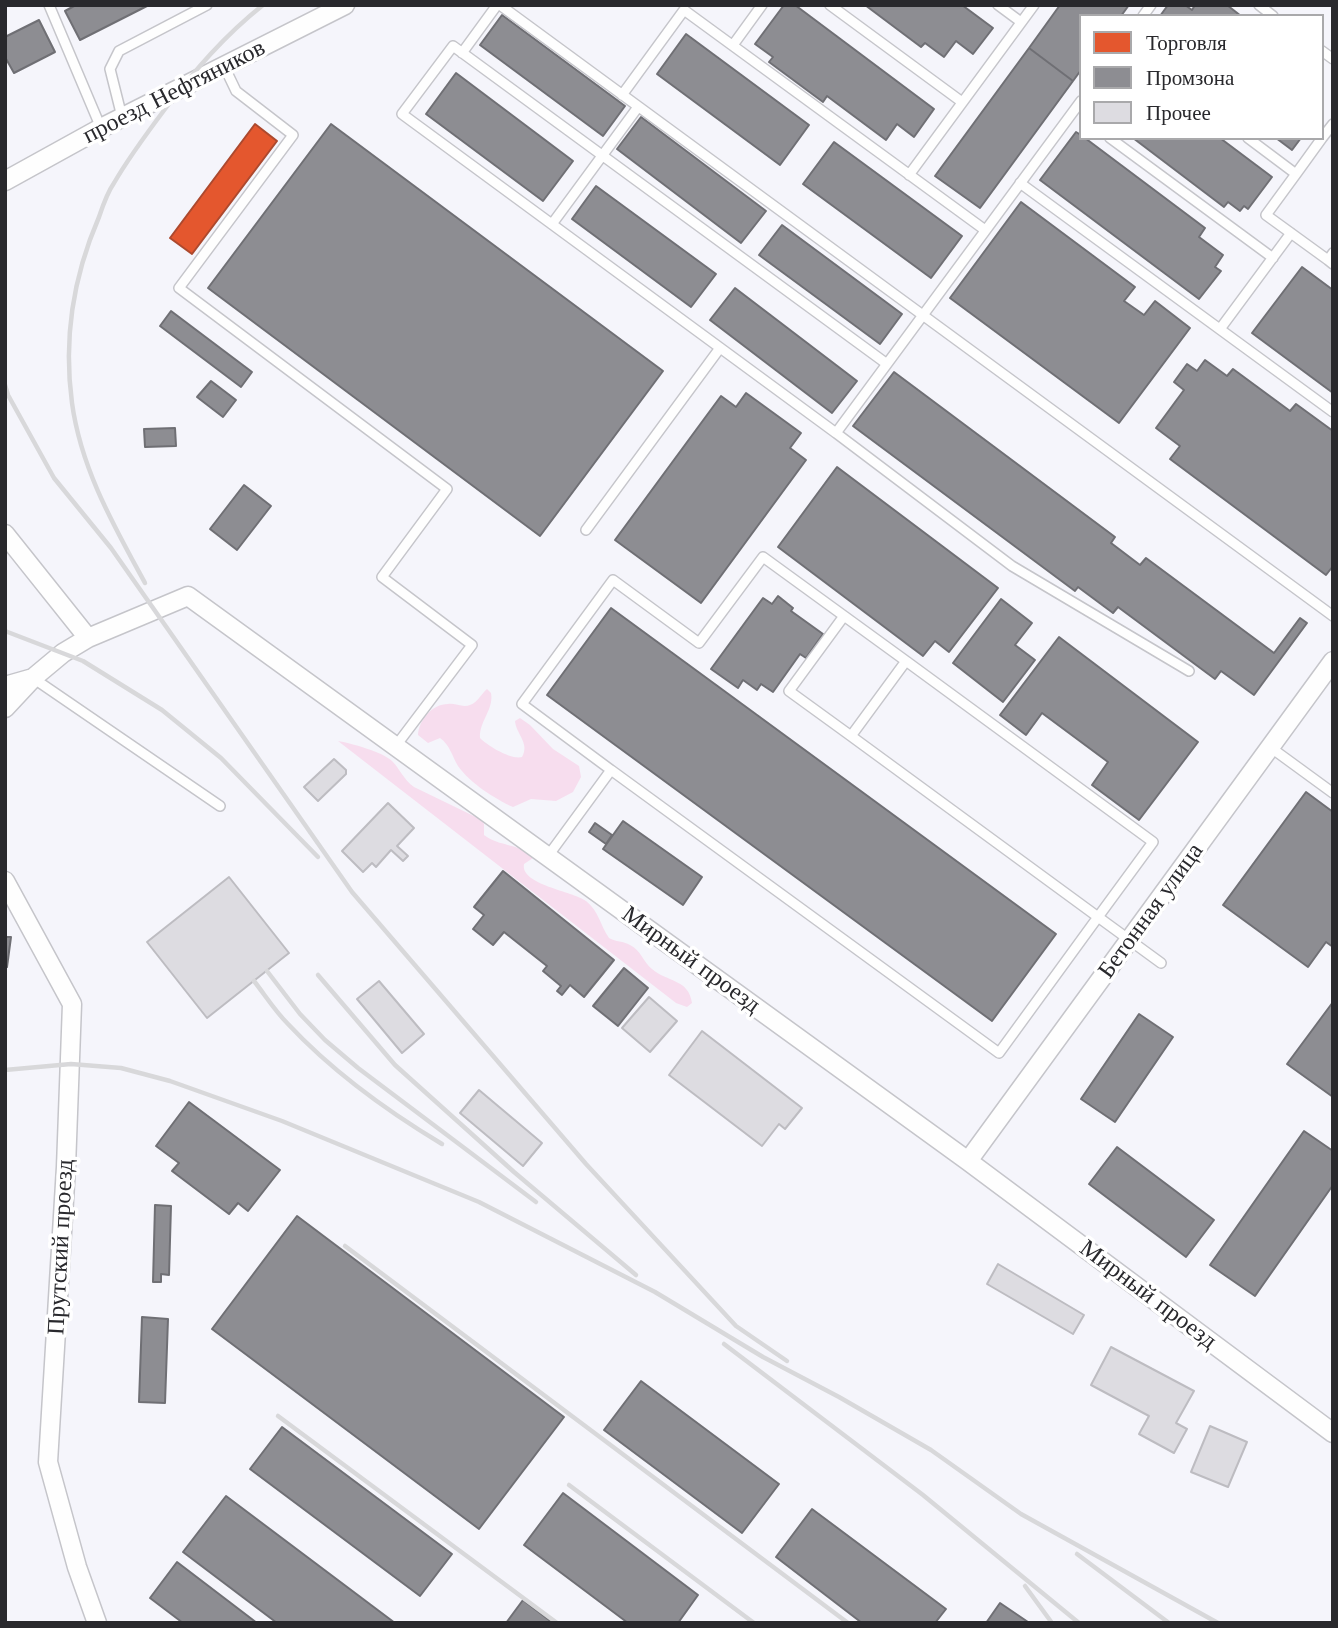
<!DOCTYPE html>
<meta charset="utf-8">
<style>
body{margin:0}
#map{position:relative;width:1338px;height:1628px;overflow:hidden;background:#f5f5fb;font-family:"Libre Baskerville",serif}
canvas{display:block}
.frame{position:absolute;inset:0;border:7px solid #29292d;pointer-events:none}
.legend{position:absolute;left:1079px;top:14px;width:245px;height:126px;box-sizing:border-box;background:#fff;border:2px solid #a9a9ab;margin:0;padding:9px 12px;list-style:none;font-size:21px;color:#29292d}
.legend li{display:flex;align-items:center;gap:14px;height:35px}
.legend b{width:35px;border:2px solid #a9a9ab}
</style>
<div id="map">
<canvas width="1338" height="1628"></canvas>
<div class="frame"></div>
<ul class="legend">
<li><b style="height:19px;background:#e4572e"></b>Торговля</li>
<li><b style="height:19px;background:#8d8d92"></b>Промзона</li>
<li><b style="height:19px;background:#dddce1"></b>Прочее</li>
</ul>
</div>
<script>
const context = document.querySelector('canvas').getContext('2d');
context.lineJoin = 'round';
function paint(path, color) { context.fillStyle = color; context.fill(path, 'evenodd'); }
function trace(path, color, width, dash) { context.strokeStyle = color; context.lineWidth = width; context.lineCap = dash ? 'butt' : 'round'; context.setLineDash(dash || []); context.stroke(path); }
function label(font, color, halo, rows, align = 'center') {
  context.font = font + ' "Libre Baskerville",serif'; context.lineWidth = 7; context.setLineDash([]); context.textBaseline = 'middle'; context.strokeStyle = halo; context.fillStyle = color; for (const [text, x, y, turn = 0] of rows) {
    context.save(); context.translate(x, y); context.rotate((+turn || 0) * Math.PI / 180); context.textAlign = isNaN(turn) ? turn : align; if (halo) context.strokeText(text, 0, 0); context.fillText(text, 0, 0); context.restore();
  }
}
const green = new Path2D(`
 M487 689 491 693C494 710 479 721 480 738 488 746 511 760 522 757 530 743 516 734 515 721L520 718 530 725 553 749 579 766 581 777 573 792 556 801 531 799 513 807C495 799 470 783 458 766 452 756 450 745 440 738L428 743 418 735C419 720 432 704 448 704 455 703 463 708 470 705 478 702 481 694 487 689Z
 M338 741C350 743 383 752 392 761 400 769 403 779 414 787L482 820 484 824V835C499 847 521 843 533 858L524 864C520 885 573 891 586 901 599 911 600 925 609 938 616 942 623 941 630 945 641 950 643 962 652 969 667 982 689 979 692 1003L687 1007 676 1003Z`);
const shops = new Path2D(`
 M255 124 277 141 192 254 170 238Z`);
const industry = new Path2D(`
 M76 5H149L80 40 65 11Z
 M784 5H795L934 109 914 137 897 124 886 140 827 96 823 102 769 62 773 57 755 44Z
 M865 5H962L993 28 973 54 956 41 944 57 925 43 921 47Z
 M1060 5H1129L1121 16H1081V70L1073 81 1029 48Z
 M1168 5H1185L1192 10 1195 5H1227L1241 16H1160Z
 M502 15 625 106 603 136 480 45Z
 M39 20 55 52 14 73 5 57V37Z
 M686 34 809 125 780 165 657 74Z
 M1029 48 1073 81 980 208 935 176Z
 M456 73 573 161 543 201 426 114Z
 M641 117 766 211 741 243 617 149Z
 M331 124 663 371 540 536 208 288Z
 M1076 132 1081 135V138H1085L1205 228 1199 237 1223 255 1215 267 1221 271 1199 299 1040 180Z
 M1133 138H1220L1272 177 1248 209 1244 206 1240 211 1228 202 1224 207Z
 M1276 138H1301L1292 150Z
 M834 142 962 236 931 278 803 184Z
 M596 186 716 274 691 307 572 219Z
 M1021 202 1135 287 1124 301 1144 315 1155 301 1190 328 1119 423 950 298Z
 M782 225 902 314 880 344 759 255Z
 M1302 267 1333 290V393L1252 333Z
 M735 288 857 381 832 413 710 320Z
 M171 311 252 372 241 387 160 326Z
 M1205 360 1227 376 1233 369 1290 411 1296 404 1333 431V566L1326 575 1170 459 1180 446 1156 428 1184 390 1174 382 1187 364 1197 371Z
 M894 372 1115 537 1111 543 1140 565 1146 558 1274 653 1300 618 1307 623 1254 695 1221 671 1215 679 1118 607 1113 613 1078 587 1075 591 853 426Z
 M211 381 236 400 223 417 197 397Z
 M746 393 801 433 790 448 806 460 701 603 615 540 721 396 736 407Z
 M175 428 176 446 145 447 144 429Z
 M837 467 998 588 949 652 935 641 923 656 778 547Z
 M244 485 271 506 237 550 210 529Z
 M778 596 793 608 791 611 823 634 806 658 800 654 773 692 761 684 757 690 743 680 738 688 711 669 763 598 772 604Z
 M1001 599 1032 623 1015 645 1035 660 1003 702 953 663Z
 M611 608 1056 934 992 1021 547 695Z
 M1059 637 1198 742 1139 820 1092 785 1108 762 1042 713 1026 735 1000 715Z
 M1306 792 1333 812V947L1326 942 1308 967 1223 905Z
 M623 821 702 877 683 905 603 849Z
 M595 823 612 835 606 844 589 832Z
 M503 871 614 960 584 997 570 985 562 995 557 991 561 986 543 971 547 966 504 932 493 945 473 929 484 915 474 907Z
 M5 937H11L7 967H5Z
 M624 968 648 988 618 1026 593 1006Z
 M1333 1002V1097L1287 1064Z
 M1139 1014 1173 1037 1115 1122 1081 1099Z
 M189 1102 280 1170 248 1211 238 1203 229 1214 172 1171 179 1163 156 1146Z
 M1304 1131 1333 1151V1185L1255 1296 1210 1265Z
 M1117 1147 1214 1220 1186 1257 1089 1184Z
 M155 1205 171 1206 169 1275 161 1274V1282H153Z
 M297 1216 564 1417 479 1529 212 1329Z
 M142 1317 168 1319 165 1403 139 1402Z
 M641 1381 779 1484 742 1533 604 1430Z
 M282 1427 452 1554 420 1596 250 1469Z
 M563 1493 698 1595 678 1623H628L524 1545Z
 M226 1496 395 1623H277L183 1552Z
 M812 1509 946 1609 935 1623H862L776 1557Z
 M177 1562 257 1623H183L150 1598Z
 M523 1600 553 1623H506Z
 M1000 1603 1028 1622V1623H986Z`);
const building = new Path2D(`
 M334 759 346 770V774L318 801 304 787Z
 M388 803 414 828 397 846 408 856 403 861 391 850 376 867 372 863 363 872 342 851Z
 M229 877 289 953 207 1018 147 942Z
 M379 981 424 1034 402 1053 357 999Z
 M649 997 677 1021 650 1052 622 1028Z
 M702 1031 802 1108 785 1129 779 1124 762 1146 669 1075Z
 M479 1090 542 1143 523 1166 460 1113Z
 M998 1264 1084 1315 1073 1334 987 1284Z
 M1111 1347 1194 1391 1176 1423 1187 1429 1174 1453 1139 1434 1149 1416 1091 1385Z
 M1210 1426 1247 1442 1228 1487 1191 1472Z`);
const lane = new Path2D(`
 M49 5 101 128
 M500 5 1333 616
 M830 5 962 102
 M998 5 1021 22
 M1259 5 1273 16
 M1143 16 1151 5
 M733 45 762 5
 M1322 51 1333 59
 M462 53 497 5
 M224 66 236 91 293 135 179 288 447 489 382 577 472 645 395 747
 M622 95 684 10 985 230
 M122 117 110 69 119 51 207 5
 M1110 138 1273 258
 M1248 138 1296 174 1322 138
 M1322 138 1333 124
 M1296 174 1266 215 1328 260
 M909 175 1034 5
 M1020 183 1333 412
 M552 224 638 107
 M1333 253 1328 260 1333 264
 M1220 329 1291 233
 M887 364 453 46 402 114 836 433 1081 101
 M836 433 1012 566 1189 671
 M586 530 720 348
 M844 616 789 691 851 736
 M906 661 1153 842 1098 917 1161 963
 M33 678 220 806
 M1270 747 1333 793
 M548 856 611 770 999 1053 1098 917 851 736 906 661 763 557 699 643 613 580 522 704 611 770`);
const street = new Path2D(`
 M5 181 101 128 345 5
 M5 534 88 638
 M33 678 63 653 88 638 188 596 968 1161 1333 1433
 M5 686 33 678 5 708
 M5 881 72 1004 66 1167 48 1462 77 1567 97 1623
 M968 1161 1333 661`);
const rail = new Path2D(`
 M5 385 8 395 54 478 111 548 352 892 586 1164 736 1326 787 1361
 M145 583C114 526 81 469 72 403 63 337 73 277 99 217 103 205 107 193 114 183 129 157 147 133 165 109 195 70 224 36 263 5
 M5 631 83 661 162 710 221 758 318 857
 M267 971 300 1014 325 1040 358 1068 536 1202
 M318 975 395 1065 514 1172 636 1275
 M254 981C265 995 275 1011 288 1024 332 1071 387 1111 442 1144
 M5 1070 71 1064 121 1068 170 1081 282 1121 479 1202 655 1292 763 1357 839 1397 931 1450 1021 1514 1218 1623
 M345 1246 848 1623
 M724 1344 923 1495 1079 1623
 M278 1416 557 1623
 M569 1485 754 1623
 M1077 1554 1169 1623
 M1025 1586 1052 1623`);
const streetNames = [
 ["проезд Нефтяников",174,92,-27],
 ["Бетонная улица",1151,911,-54],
 ["Мирный проезд",691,960,36],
 ["Прутский проезд",61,1247,-87],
 ["Мирный проезд",1148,1295,37]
];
paint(green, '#f7ddee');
paint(shops, '#e4572e');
trace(shops, '#ac492e', 2);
paint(industry, '#8d8d92');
trace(industry, '#6f6f74', 2);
paint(building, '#dddce1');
trace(building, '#bdbcc1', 2);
trace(lane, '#c5c5ca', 12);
trace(street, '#c5c5ca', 21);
trace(lane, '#fefefe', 9);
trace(street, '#fefefe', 18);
trace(rail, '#d8d8da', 4.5);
label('24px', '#29292d', '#fff', streetNames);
</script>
